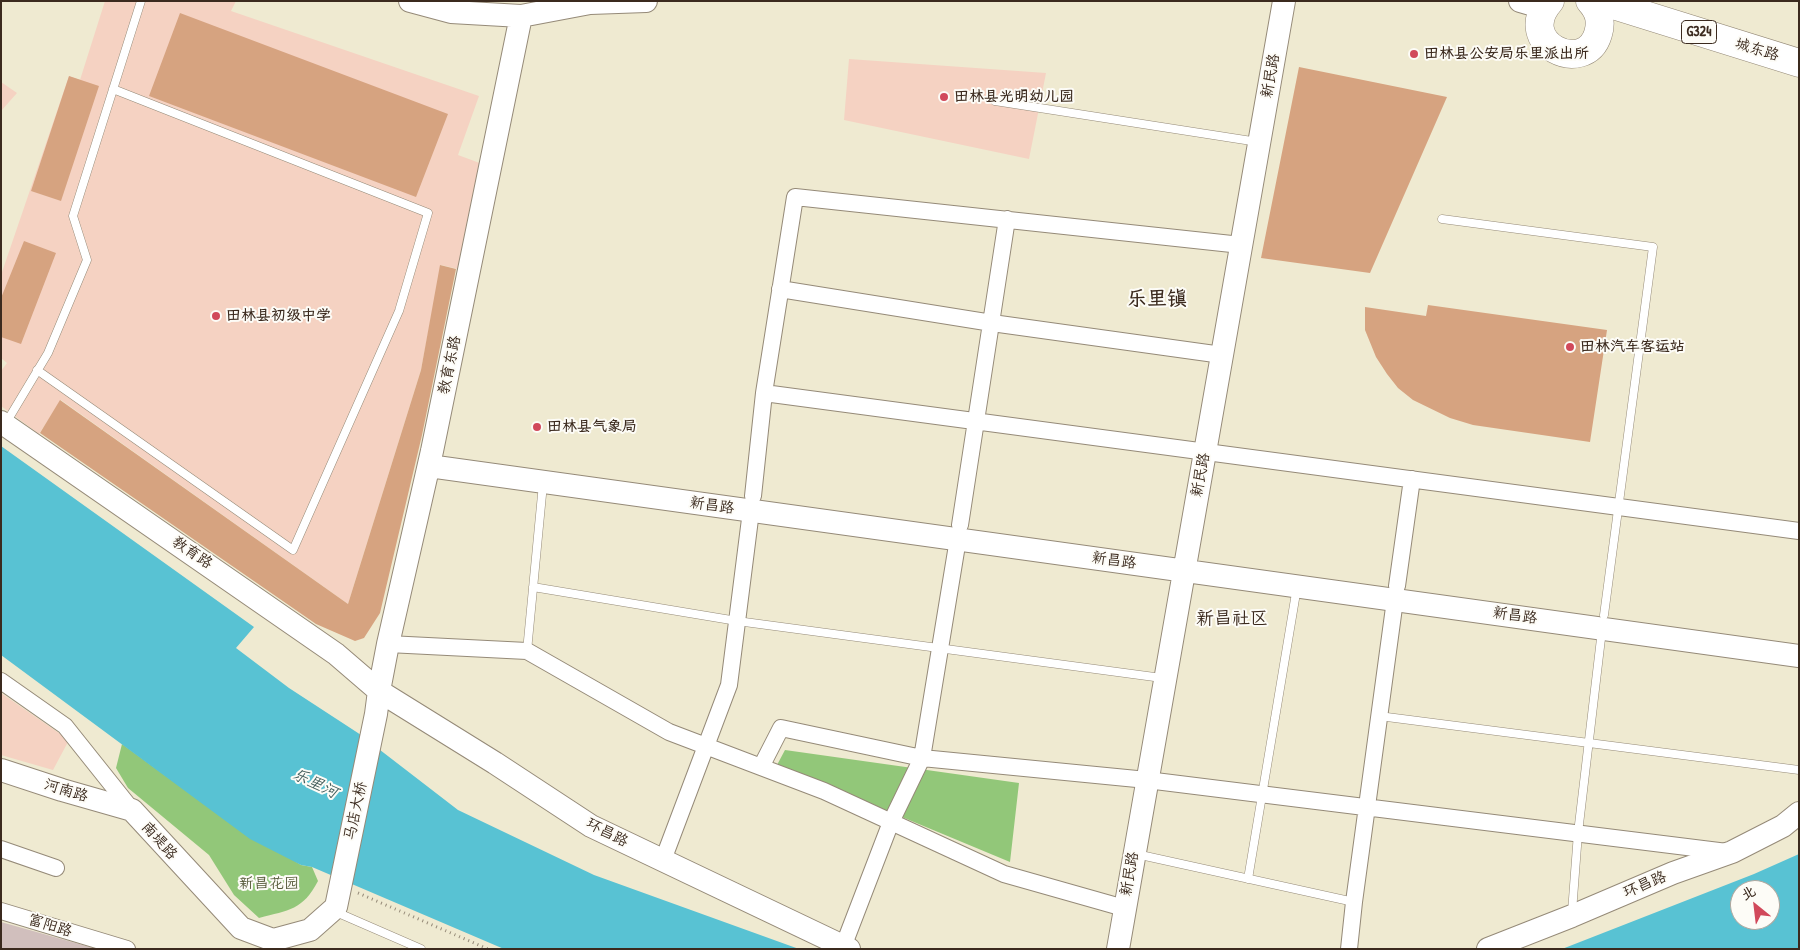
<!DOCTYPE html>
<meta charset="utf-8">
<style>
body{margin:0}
#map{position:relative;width:1800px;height:950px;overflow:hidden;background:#efead1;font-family:"Patrick Hand","LXGW WenKai TC",sans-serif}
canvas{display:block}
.frame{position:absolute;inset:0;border:2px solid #3b2a1e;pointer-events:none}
.north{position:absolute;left:1730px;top:880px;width:50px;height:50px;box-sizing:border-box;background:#fdfcf7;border:1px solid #afa8a0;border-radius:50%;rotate:331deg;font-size:14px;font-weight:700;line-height:20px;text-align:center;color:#3b2a1e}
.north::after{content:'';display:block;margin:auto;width:18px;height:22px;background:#d1495b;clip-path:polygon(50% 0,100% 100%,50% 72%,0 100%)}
</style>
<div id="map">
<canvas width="1800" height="950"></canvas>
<div class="frame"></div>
<div class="north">北</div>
</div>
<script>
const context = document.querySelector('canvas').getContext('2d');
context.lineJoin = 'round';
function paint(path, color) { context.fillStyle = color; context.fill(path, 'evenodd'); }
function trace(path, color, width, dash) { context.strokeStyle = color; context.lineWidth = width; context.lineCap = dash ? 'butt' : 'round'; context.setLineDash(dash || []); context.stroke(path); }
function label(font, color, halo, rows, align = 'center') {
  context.font = font + ' "Patrick Hand","LXGW WenKai TC",sans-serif'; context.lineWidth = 4; context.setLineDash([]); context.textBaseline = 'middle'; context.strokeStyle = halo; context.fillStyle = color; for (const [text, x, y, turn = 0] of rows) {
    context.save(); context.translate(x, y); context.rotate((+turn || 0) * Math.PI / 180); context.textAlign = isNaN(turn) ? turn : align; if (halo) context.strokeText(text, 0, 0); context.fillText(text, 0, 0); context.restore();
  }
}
const built = new Path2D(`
 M105 1H236L231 11 479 96 458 155 485 165 458 269 441 265 421 370 348 604 61 400 39 434 1 406V371L7 363 1 358V275L69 76 80 80Z
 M849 59 1046 73 1029 159 844 120Z
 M1 82 17 93 1 111Z
 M1 693 69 740 53 770 1 755Z`);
const industrial = new Path2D(`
 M1 922 97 949H1Z`);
const green = new Path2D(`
 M122 744 203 803 301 865 312 867 318 881C303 910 289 910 259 918L234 895 209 855 128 788 116 768Z
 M785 750 1019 783 1010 862 777 765Z`);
const water = new Path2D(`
 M1 446 254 627 236 648 289 688 358 733 458 810 594 875 799 949H504L312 867 301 865 250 839 1 655Z
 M1799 854V949H1562L1754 874ZM1740 890H1770V920H1740Z`);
const building = new Path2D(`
 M180 13 448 114 416 197 149 96Z
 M1299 67 1447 97 1370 273 1261 258Z
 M69 76 99 86 61 201 31 191Z
 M24 241 56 253 21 344 1 337V298Z
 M440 265 456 269 422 435 380 613 364 638 355 641 316 624 40 433 60 400 348 604 421 370Z
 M1428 305 1607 330 1590 442 1473 425 1450 418 1413 400 1398 388 1387 374 1376 357 1365 330V307L1426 316Z`);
const path = new Path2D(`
 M358 893 488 949`);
const lane = new Path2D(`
 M995 101 1258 142
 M1442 219 1653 247 1604 615
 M37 370 293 550 399 311 428 213 113 89
 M6 423 48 353 87 260 73 216 141 1
 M533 587 737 621 1162 678
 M527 651 543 484
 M1379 716 1799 770
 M1136 854 1354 902
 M1248 879 1297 587
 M336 912 421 949
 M1572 912 1578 833 1602 630`);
const street = new Path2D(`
 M780 289 992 323 1222 355
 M764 393 1799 531
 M753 496 764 393 795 197 1241 245
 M960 525 1007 219
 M1397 586 1412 479
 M388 644 527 651 669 732 824 791 1004 874 1124 908
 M1 681 65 726 132 810
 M761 767 781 728 922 758 1147 780 1727 852
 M1 849 56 868
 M663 860 729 685 751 511
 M1 911 127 949
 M843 947 891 822 922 758 958 539
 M1349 949 1354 902 1395 600`);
const secondary = new Path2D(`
 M410 1 451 12 521 16 590 3 646 1
 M1520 1 1544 8
 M1 422 336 654 379 691 495 763 591 826 849 949
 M429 466 1799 656
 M1 770 62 790 132 810 241 928 273 940 310 930 336 907 376 714 379 691 388 644 432 451 521 16
 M1118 949 1284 1
 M1488 949 1572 916 1673 873 1732 852 1783 826 1799 813`);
const highway = new Path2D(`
 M1550 1C1513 43 1585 77 1598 34 1602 21 1599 11 1590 1
 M1600 1 1799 63`);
const markers = [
 [1414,54,5,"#d1495b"],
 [944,97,5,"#d1495b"],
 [216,316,5,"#d1495b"],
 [1570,347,5,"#d1495b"],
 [537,427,5,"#d1495b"]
];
const shields = [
 [1699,32,35]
];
const shieldNames = [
 ["G324",1699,32]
];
const streetNames = [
 ["城东路",1757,50,17],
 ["新民路",1271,76,-80],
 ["教育东路",450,365,-78],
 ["新民路",1201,475,-79],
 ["新昌路",712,506,8],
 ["教育路",192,553,34],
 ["新昌路",1114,561,8],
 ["新昌路",1515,616,8],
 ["河南路",66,791,17],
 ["马店大桥",356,811,-78],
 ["环昌路",607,833,27],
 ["南堤路",159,841,48],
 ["新民路",1130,874,-80],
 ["环昌路",1645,885,-23],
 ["富阳路",50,926,17]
];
const poiNames = [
 ["田林县公安局乐里派出所",1424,54],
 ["田林县光明幼儿园",954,97],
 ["田林县初级中学",226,316],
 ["田林汽车客运站",1580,347],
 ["田林县气象局",547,427]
];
const parkNames = [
 ["新昌花园",269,884]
];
const waterNames = [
 ["乐里河",315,784,26]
];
const quarterNames = [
 ["新昌社区",1232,619]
];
const districtNames = [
 ["乐里镇",1157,300]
];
paint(built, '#f5d2c2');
paint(industrial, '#d1bfbd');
paint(green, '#92c779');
paint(water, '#58c2d3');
paint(building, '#d6a380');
trace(lane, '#958a78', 9);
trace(street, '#958a78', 18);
trace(secondary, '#958a78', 24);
trace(highway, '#958a78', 29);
trace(path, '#958a78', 3, [1, 4]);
trace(lane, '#fff', 8);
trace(street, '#fff', 16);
trace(secondary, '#fff', 22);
trace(highway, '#fff', 28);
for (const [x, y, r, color] of markers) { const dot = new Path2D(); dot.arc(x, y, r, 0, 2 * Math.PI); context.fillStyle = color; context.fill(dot); trace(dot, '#fdfcf7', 2); }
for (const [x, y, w] of shields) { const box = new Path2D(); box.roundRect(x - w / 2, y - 11.5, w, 23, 4); context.fillStyle = '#fdfcf7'; context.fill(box); trace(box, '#3b2a1e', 1); }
label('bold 14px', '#3b2a1e', null, shieldNames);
label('15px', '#3b2a1e', '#fdfcf7', streetNames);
label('bold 15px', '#3b2a1e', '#fdfcf7', poiNames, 'left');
label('15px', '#555939', '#fdfcf7', parkNames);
label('italic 16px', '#455f5d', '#fdfcf7', waterNames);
label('18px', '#3b2a1e', '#fdfcf7', quarterNames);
label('bold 20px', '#3b2a1e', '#fdfcf7', districtNames);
</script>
